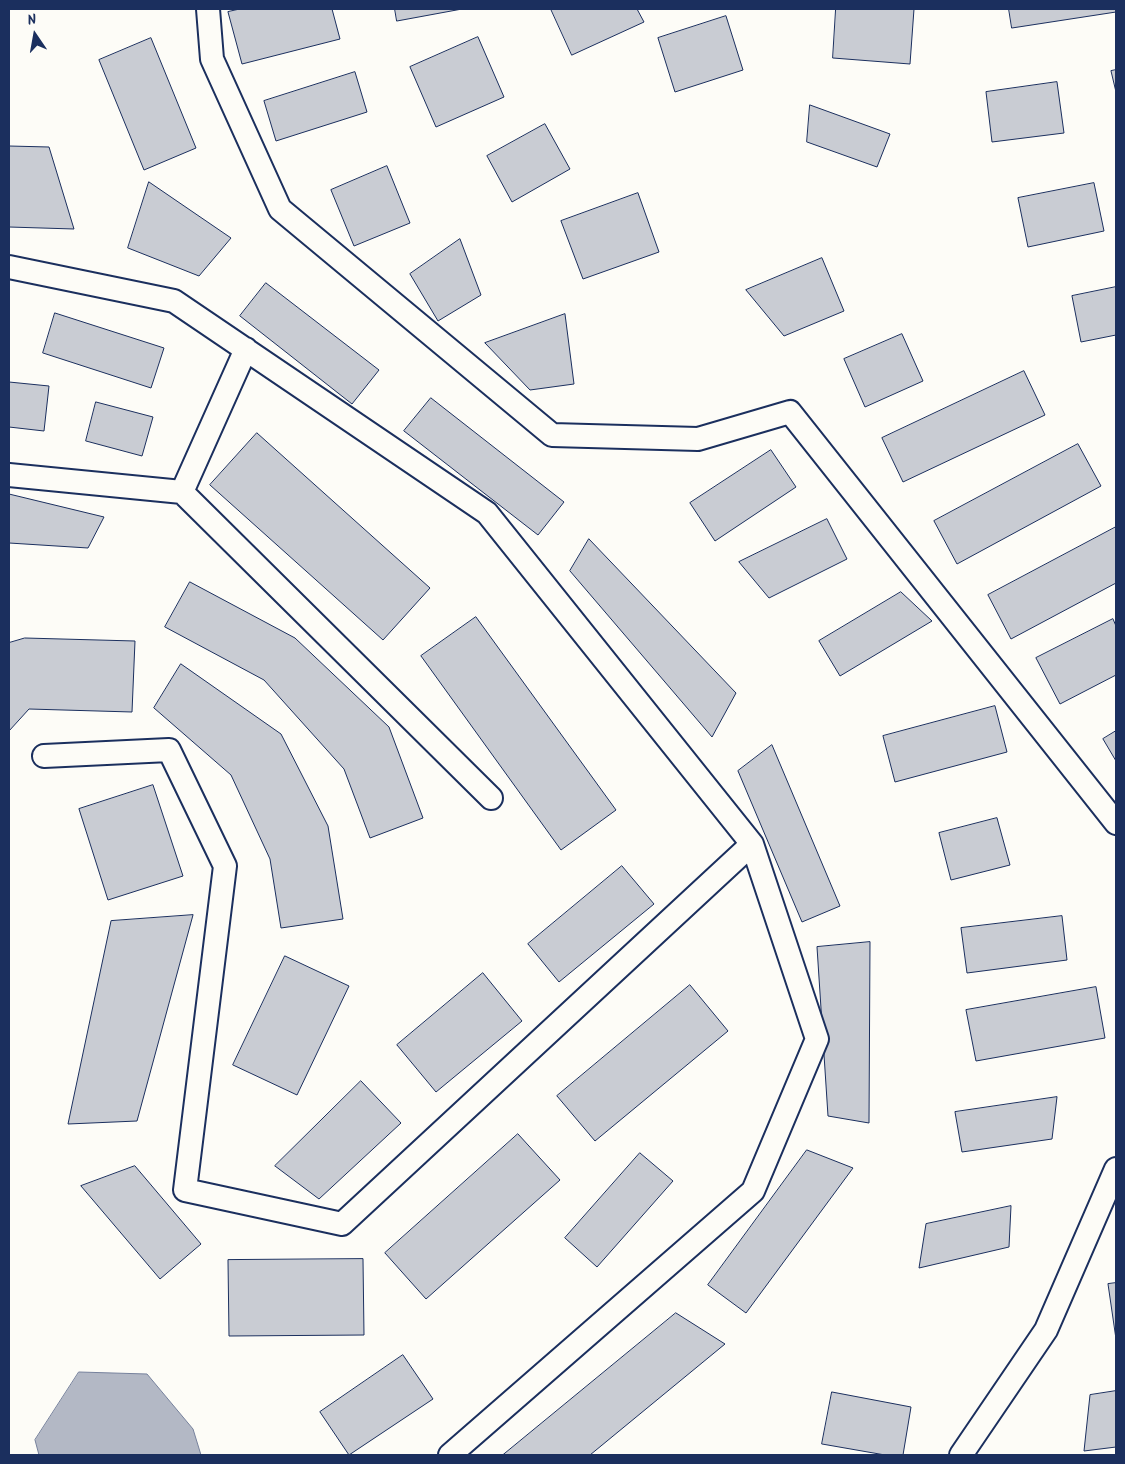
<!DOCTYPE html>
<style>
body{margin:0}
#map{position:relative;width:1125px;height:1464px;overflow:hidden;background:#fdfcf7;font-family:Kalam,sans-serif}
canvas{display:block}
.frame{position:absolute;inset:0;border:10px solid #1b2f5e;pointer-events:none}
.north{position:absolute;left:10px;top:10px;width:50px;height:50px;-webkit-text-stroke:4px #fdfcf7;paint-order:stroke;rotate:348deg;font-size:14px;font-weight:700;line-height:20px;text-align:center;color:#1b2f5e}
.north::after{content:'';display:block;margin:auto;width:18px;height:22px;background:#1b2f5e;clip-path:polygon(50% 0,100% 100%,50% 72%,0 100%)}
</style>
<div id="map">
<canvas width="1125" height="1464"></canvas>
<div class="frame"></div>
<div class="north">N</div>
</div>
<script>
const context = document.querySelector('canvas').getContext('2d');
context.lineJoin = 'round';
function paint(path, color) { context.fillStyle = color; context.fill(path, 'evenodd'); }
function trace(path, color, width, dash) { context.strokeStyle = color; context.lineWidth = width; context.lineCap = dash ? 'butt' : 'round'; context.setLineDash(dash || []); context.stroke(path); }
const water = new Path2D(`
 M79 1372 147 1374 193 1429 201 1455H39L35 1440Z`);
const building = new Path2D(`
 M240 9H332L340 39 242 64 228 12Z
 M395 9H462L397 21Z
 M551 9H637L644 22 572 55Z
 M836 9H914L910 64 833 58Z
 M1009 9H1116V12L1012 28Z
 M726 16 743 70 675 92 658 38Z
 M478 37 504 97 436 127 410 67Z
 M151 38 196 148 144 170 99 60Z
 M1116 70V92L1111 71Z
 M355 72 367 112 276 141 264 101Z
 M1057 82 1064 133 992 142 986 92Z
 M810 105 890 134 877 167 807 142Z
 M545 124 570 169 512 202 487 156Z
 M9 146 49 147 74 229 9 227Z
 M387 166 410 223 354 246 331 190Z
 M149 182 231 238 199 276 128 248Z
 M1094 183 1104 231 1028 247 1018 198Z
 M638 193 659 252 583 279 561 221Z
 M460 239 481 295 438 321 410 274Z
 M822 258 844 311 784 336 746 290Z
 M266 283 379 370 352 404 240 316Z
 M1116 287V335L1081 342 1072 296Z
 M55 313 164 348 151 388 43 353Z
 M565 314 574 384 530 390 485 343Z
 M902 334 923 381 865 407 844 359Z
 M1024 371 1045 415 903 482 882 438Z
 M9 382 49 386 44 431 9 427Z
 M431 398 564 502 538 535 404 431Z
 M96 402 153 417 142 456 86 441Z
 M257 433 430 588 383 640 210 485Z
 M1078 444 1101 486 957 564 934 521Z
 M771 450 796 487 715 541 690 503Z
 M9 494 104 517 88 548 9 543Z
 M827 519 847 559 769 598 739 562Z
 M1116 527V583L1011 639 988 595Z
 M589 539 736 693 712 737 570 571Z
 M190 582 295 638 389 727 423 818 370 838 344 769 264 680 165 627Z
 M901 592 932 621 840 676 819 641Z
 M476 617 616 810 561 850 421 656Z
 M1113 619 1116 626V675L1060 704 1036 658Z
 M25 638 135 641 132 712 29 709 9 731V643Z
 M181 664 281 734 328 826 343 919 281 928 270 859 231 775 154 708Z
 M995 706 1007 752 895 782 883 736Z
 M1116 731V761L1103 739Z
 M772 745 840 906 802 922 738 771Z
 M153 785 183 876 108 900 79 809Z
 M997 818 1010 865 951 880 939 833Z
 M622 866 654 904 559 982 528 944Z
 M193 915 137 1121 68 1124 111 921Z
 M1062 916 1067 960 967 973 961 928Z
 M870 942 869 1123 828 1116 817 947Z
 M285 956 349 986 297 1095 233 1065Z
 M483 973 522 1021 436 1092 397 1045Z
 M690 985 728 1031 595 1141 557 1096Z
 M1096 987 1105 1038 976 1061 966 1010Z
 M361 1081 401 1123 319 1199 275 1166Z
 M1057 1097 1052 1139 962 1152 955 1112Z
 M518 1134 560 1180 426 1299 385 1253Z
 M807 1150 853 1168 746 1313 708 1285Z
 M640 1153 673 1181 597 1267 565 1238Z
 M135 1166 201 1244 160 1279 81 1186Z
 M1011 1206 1009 1247 919 1268 926 1224Z
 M363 1259 364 1335 229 1336 228 1260Z
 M1116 1283V1339L1108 1284Z
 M676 1313 725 1344 590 1455H503Z
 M403 1355 433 1399 349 1455 320 1412Z
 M1116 1391V1447L1084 1451 1090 1395Z
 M832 1392 911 1407 903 1455H885L822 1444Z`);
const street = new Path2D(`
 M208 9 212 59 280 209 552 435 698 439 790 412 1116 823
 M9 267 174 301 487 513 752 844 817 1039 753 1191 450 1455
 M246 349 182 492 491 798
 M9 475 182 492
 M44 756 169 750 225 866 185 1190 342 1224 752 844
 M961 1455 1046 1330 1116 1169`);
paint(water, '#b3b8c5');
trace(water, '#76819c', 1);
paint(building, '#c9ccd3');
trace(building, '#1b2f5e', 1);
trace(street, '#1b2f5e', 26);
trace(street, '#fdfcf7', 22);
</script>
